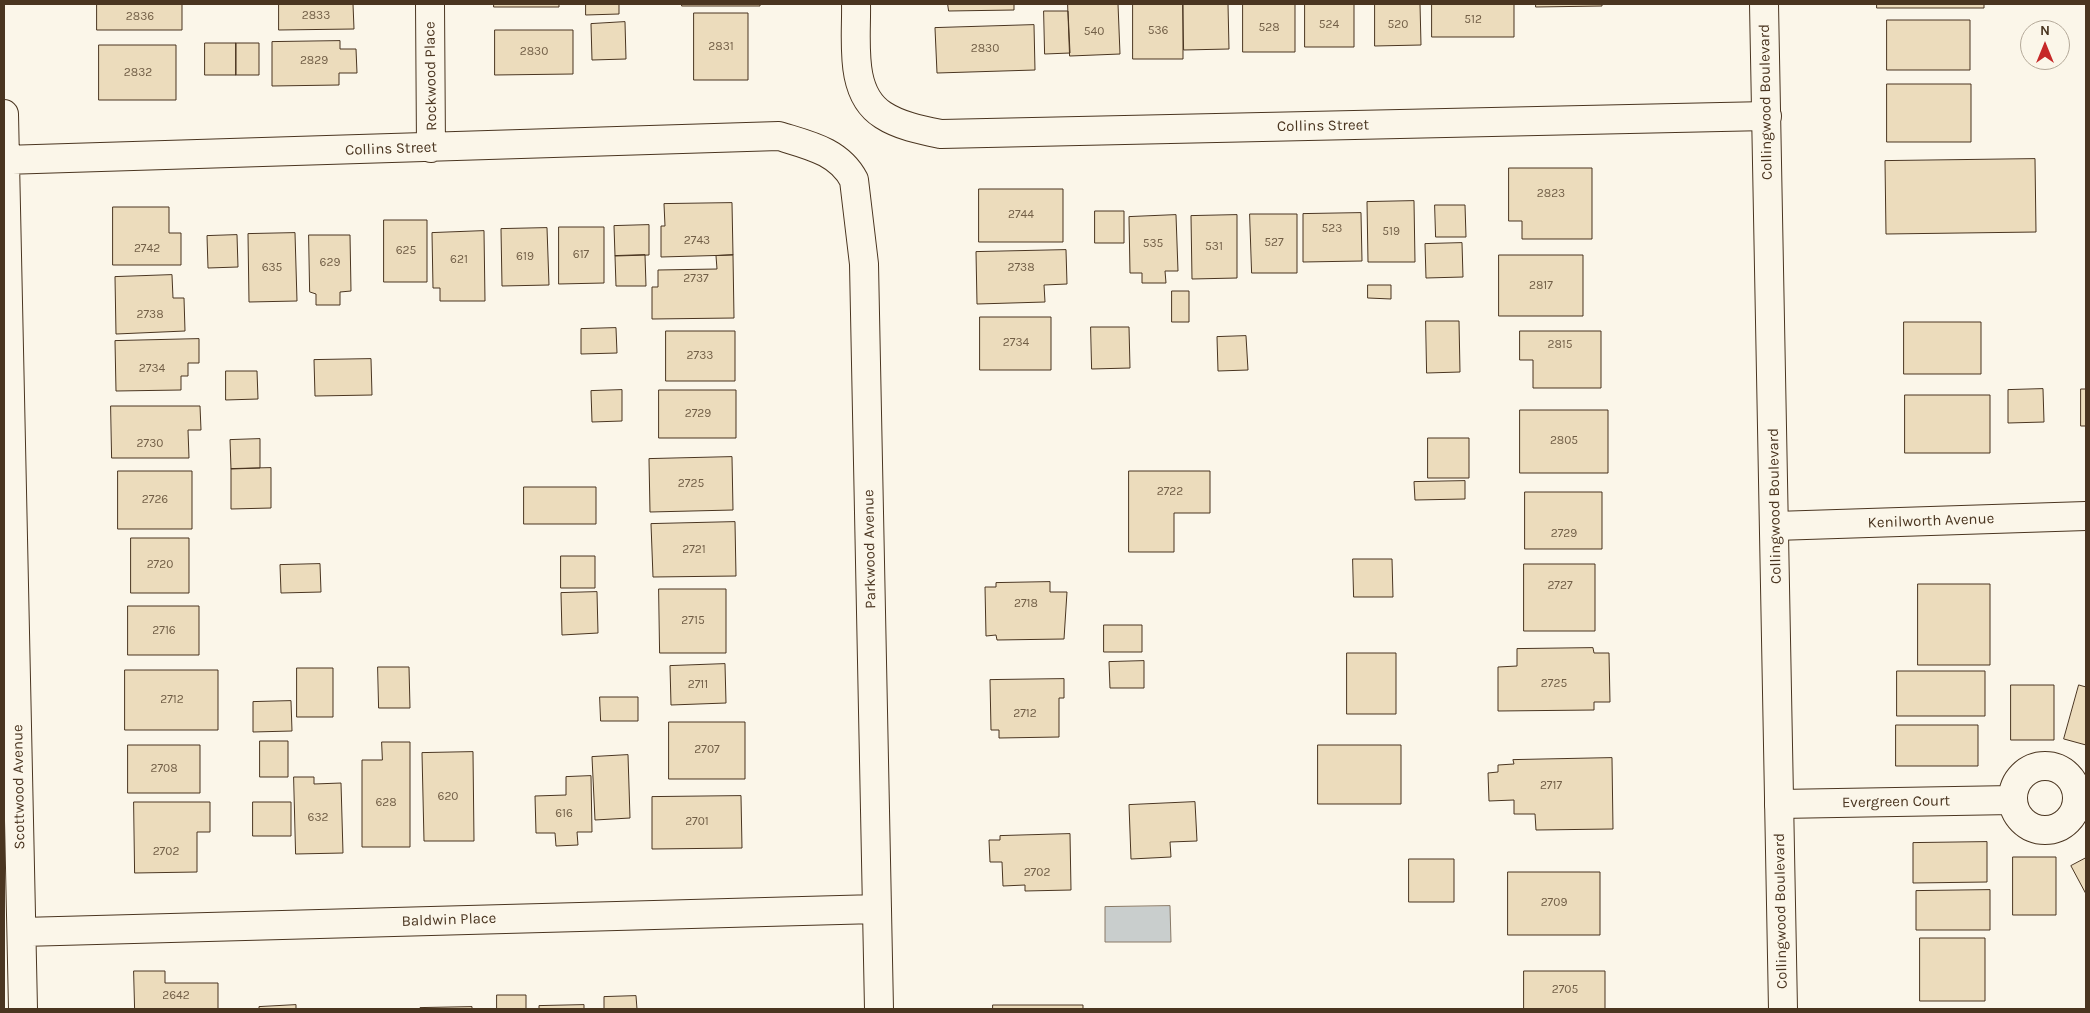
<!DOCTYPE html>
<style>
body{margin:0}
#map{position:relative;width:2090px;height:1013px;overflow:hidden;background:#fbf6e9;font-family:Karla,sans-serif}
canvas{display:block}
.frame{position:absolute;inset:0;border:5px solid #4a3520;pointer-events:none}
.north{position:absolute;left:2020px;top:20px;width:50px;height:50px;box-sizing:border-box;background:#fbf6e9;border:1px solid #b4a999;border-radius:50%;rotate:0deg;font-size:14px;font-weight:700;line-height:20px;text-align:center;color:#4a3520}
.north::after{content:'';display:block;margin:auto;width:18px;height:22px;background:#c62828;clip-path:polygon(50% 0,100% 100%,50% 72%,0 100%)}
</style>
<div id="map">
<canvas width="2090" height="1013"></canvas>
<div class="frame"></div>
<div class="north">N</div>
</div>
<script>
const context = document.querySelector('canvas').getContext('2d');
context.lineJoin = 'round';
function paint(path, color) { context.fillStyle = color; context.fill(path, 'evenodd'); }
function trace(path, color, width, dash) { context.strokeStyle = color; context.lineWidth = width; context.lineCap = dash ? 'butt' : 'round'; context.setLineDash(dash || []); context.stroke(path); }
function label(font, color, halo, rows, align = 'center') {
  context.font = font + ' Karla,sans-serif'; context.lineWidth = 4; context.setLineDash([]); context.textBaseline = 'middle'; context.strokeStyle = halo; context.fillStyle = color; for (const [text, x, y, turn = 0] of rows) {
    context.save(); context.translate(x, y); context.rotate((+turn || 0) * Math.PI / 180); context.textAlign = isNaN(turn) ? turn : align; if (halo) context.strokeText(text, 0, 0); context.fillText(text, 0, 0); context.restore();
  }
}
const water = new Path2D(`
 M1170 906 1171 942H1105V907Z`);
const building = new Path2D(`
 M97 4H182V30H97Z
 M279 4H353L354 29 279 30Z
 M494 4H559V7H494Z
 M586 4H619V14L586 15Z
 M682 4H760V6H682Z
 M948 4H1014V10L949 11Z
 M1068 4H1118L1120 54 1070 56Z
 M1133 4H1183V59H1133Z
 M1183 4H1228L1229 49 1184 50Z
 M1243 4H1295V52H1243Z
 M1305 4H1354V47H1305Z
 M1375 4H1420L1421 45 1375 46Z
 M1432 4H1514V37H1432Z
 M1536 4H1602V6L1536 7Z
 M1877 4H1984V8H1877Z
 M1044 11H1068L1070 53 1045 54Z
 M694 13H748V80H694Z
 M1887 20H1970V70H1887Z
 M625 22 626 59 592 60 591 24Z
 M1034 25 1035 70 937 73 935 28Z
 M495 30H573V74L495 75Z
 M340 41V49H356L357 73H339V85L272 86V42Z
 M205 43H236V75H205Z
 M236 43H259V75H236Z
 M99 45H176V100H99Z
 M1887 84H1971V142H1887Z
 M2035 159 2036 232 1886 234 1885 161Z
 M1509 168H1592V239H1522V221H1509Z
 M979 189H1063V242H979Z
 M1414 201 1415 262H1368L1367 202Z
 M732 203 733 255 661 257V226H665L664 204Z
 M1435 205H1465L1466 237H1436Z
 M113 207H169V233H181V265H113Z
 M1095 211H1124V243H1095Z
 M1361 213 1362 261 1303 262V214Z
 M1250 214H1297V273H1252Z
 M1176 215 1178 271H1165L1166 283H1142V273H1130L1129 217Z
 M1237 215V278L1192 279 1191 216Z
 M384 220H427V282H384Z
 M649 225V255L615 256 614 226Z
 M559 227H604V283L559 284Z
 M547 228 549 285 502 286 501 229Z
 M484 231 485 301H440V288H433L432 233Z
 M295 233 297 301 249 302 248 234Z
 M237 235 238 267 208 268 207 236Z
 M309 235H350L351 291 340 292V305H316V294L310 292Z
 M1462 243 1463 277 1426 278 1425 244Z
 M1066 250 1067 284 1044 285 1045 302 977 304 976 252Z
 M645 255 646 286H616L615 256Z
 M733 255 734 318 652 319V287H658V270L717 269 716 256Z
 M1499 255H1583V316H1499Z
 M172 275 173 298H184L185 331 116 334 115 277Z
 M1368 285H1391V299L1368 298Z
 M1172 291H1189V322H1172Z
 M980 317H1051V370H980Z
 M1426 321H1459L1460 372 1427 373Z
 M1904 322H1981V374H1904Z
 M1091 327H1129L1130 368 1092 369Z
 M616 328 617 353 581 354V329Z
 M666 331H735V381H666Z
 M1520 331H1601V388H1533V360H1520Z
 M1246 336 1248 370 1218 371 1217 337Z
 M199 339V363H188V376H181V390L116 391 115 341Z
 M371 359 372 395 315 396 314 360Z
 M226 371H257L258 399 226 400Z
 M2043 389 2044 422 2008 423V390Z
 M2081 389H2086V426H2081Z
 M622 390V421L592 422 591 391Z
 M659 390H736V438H659Z
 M1905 395H1990V453H1905Z
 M111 406H200L201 430H188L189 458H112Z
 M1520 410H1608V473H1520Z
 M1428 438H1469V478H1428Z
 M260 439V468L231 469 230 440Z
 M732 457 733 510 650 512 649 459Z
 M271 468V508L231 509V469Z
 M118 471H192V529H118Z
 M1129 471H1210V513H1174V552H1129Z
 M1465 481V499L1415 500 1414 482Z
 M524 487H596V524H524Z
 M1525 492H1602V549H1525Z
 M735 522 736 576 653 577 651 524Z
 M131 538H189V593H131Z
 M561 556H595V588H561Z
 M1353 559H1392L1393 597H1354Z
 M320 564 321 592 281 593 280 565Z
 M1524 564H1595V631H1524Z
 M1050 582V592H1067L1064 639 997 640 996 635 986 636 985 587H996V583Z
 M1918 584H1990V665H1918Z
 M659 589H726V653H660Z
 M597 592 598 633 562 635 561 593Z
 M128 606H199V655H128Z
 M1104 625H1142V652H1104Z
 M1593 648 1594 653H1609L1610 702H1594V710L1498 711V667L1517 666V649Z
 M1347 653H1396V714H1347Z
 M1144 661V688H1110L1109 662Z
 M725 664 726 703 671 705 670 666Z
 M378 667H409L410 708H379Z
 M297 668H333V717H297Z
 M125 670H218V730H125Z
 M1897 671H1985V716H1897Z
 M1064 679V698H1059V737L999 738V730H991L990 680Z
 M2011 685H2054V740H2011Z
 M2079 685 2086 687V745L2064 739Z
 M600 697H638V721H601Z
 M291 701 292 731 253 732V702Z
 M669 722H745V779H669Z
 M1896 725H1978V766H1896Z
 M260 741H288V777H260Z
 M382 742H410V847H362V760H382Z
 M128 745H200V793H128Z
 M1318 745H1401V804H1318Z
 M473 752 474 841H424L422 753Z
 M628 755 630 818 595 820 592 757Z
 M1612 758 1613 829 1536 830 1535 814H1514V800L1489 801 1488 773 1498 772V765L1514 764 1513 760Z
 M591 776 592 832H577L578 845 556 846 555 833H536L535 796 566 795V777Z
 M294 777H314V784L341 783 343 853 296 854Z
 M741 796 742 848 652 849V797Z
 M134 802H210V832H197V872L135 873Z
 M253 802H291V836H253Z
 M1195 802 1197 841 1170 842 1171 857 1131 859 1129 805Z
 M1070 834 1071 890 1025 891V885L1003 886 1002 862H990L989 840H1000V836Z
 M1987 842V882L1913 883V843Z
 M2013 857H2056V915H2013Z
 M2086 858V894L2071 866Z
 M1409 859H1454V902H1409Z
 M1508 872H1600V935H1508Z
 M1990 890V930H1916V891Z
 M1920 938H1985V1001H1920Z
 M134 971H165V983H218V1009H135Z
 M1524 971H1605V1009H1524Z
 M497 995H526V1009H497Z
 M636 996 637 1009H604V997Z
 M296 1005V1009H259V1007Z
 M584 1005V1009H539V1006Z
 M993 1005H1083V1009H993Z
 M472 1007V1009H420V1008Z`);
const minor = new Path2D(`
 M430 4 431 148
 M856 4C857 39 848 93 883 115 900 126 921 130 941 134L1767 116
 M4 114 23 1009
 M4 160 779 136C808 145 839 151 854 180L864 264 879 1009
 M1775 526 2086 516
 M2013 798a32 32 0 1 1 64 0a32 32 0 1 1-64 0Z
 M1779 804 2013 800
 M22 932 877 909`);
const secondary = new Path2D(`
 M1764 4 1783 1009`);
const numberNames = [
 ["2833",316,16],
 ["2836",140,17],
 ["512",1473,20],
 ["524",1329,25],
 ["520",1398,25],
 ["528",1269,28],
 ["536",1158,31],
 ["540",1094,32],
 ["2831",721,47],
 ["2830",985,49],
 ["2830",534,52],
 ["2829",314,61],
 ["2832",138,73],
 ["2823",1551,194],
 ["2744",1021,215],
 ["523",1332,229],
 ["519",1391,232],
 ["2743",697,241],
 ["527",1274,243],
 ["535",1153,244],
 ["531",1214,247],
 ["2742",147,249],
 ["625",406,251],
 ["617",581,255],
 ["619",525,257],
 ["621",459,260],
 ["629",330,263],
 ["635",272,268],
 ["2738",1021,268],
 ["2737",696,279],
 ["2817",1541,286],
 ["2738",150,315],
 ["2734",1016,343],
 ["2815",1560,345],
 ["2733",700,356],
 ["2734",152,369],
 ["2729",698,414],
 ["2805",1564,441],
 ["2730",150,444],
 ["2725",691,484],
 ["2722",1170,492],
 ["2726",155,500],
 ["2729",1564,534],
 ["2721",694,550],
 ["2720",160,565],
 ["2727",1560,586],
 ["2718",1026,604],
 ["2715",693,621],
 ["2716",164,631],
 ["2725",1554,684],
 ["2711",698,685],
 ["2712",172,700],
 ["2712",1025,714],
 ["2707",707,750],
 ["2708",164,769],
 ["2717",1551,786],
 ["620",448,797],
 ["628",386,803],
 ["616",564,814],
 ["632",318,818],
 ["2701",697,822],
 ["2702",166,852],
 ["2702",1037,873],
 ["2709",1554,903],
 ["2705",1565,990],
 ["2642",176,996]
];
const streetNames = [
 ["Rockwood Place",431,76,-91],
 ["Collingwood Boulevard",1766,102,-91],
 ["Collins Street",1323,126,-1],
 ["Collins Street",391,149,-2],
 ["Collingwood Boulevard",1775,506,-91],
 ["Kenilworth Avenue",1931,521,-2],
 ["Parkwood Avenue",870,549,-91],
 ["Scottwood Avenue",19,787,-91],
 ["Evergreen Court",1896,802,-1],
 ["Collingwood Boulevard",1781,911,-91],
 ["Baldwin Place",449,920,-2]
];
paint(water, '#c9cecd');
trace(water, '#887966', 1);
paint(building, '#ecdcbc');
trace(building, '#4a3520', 1);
trace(minor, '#4a3520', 30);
trace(secondary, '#4a3520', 30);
trace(minor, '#fbf6e9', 28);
trace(secondary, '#fbf6e9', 28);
label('12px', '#725f47', null, numberNames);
label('15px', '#4a3520', '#fbf6e9', streetNames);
</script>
